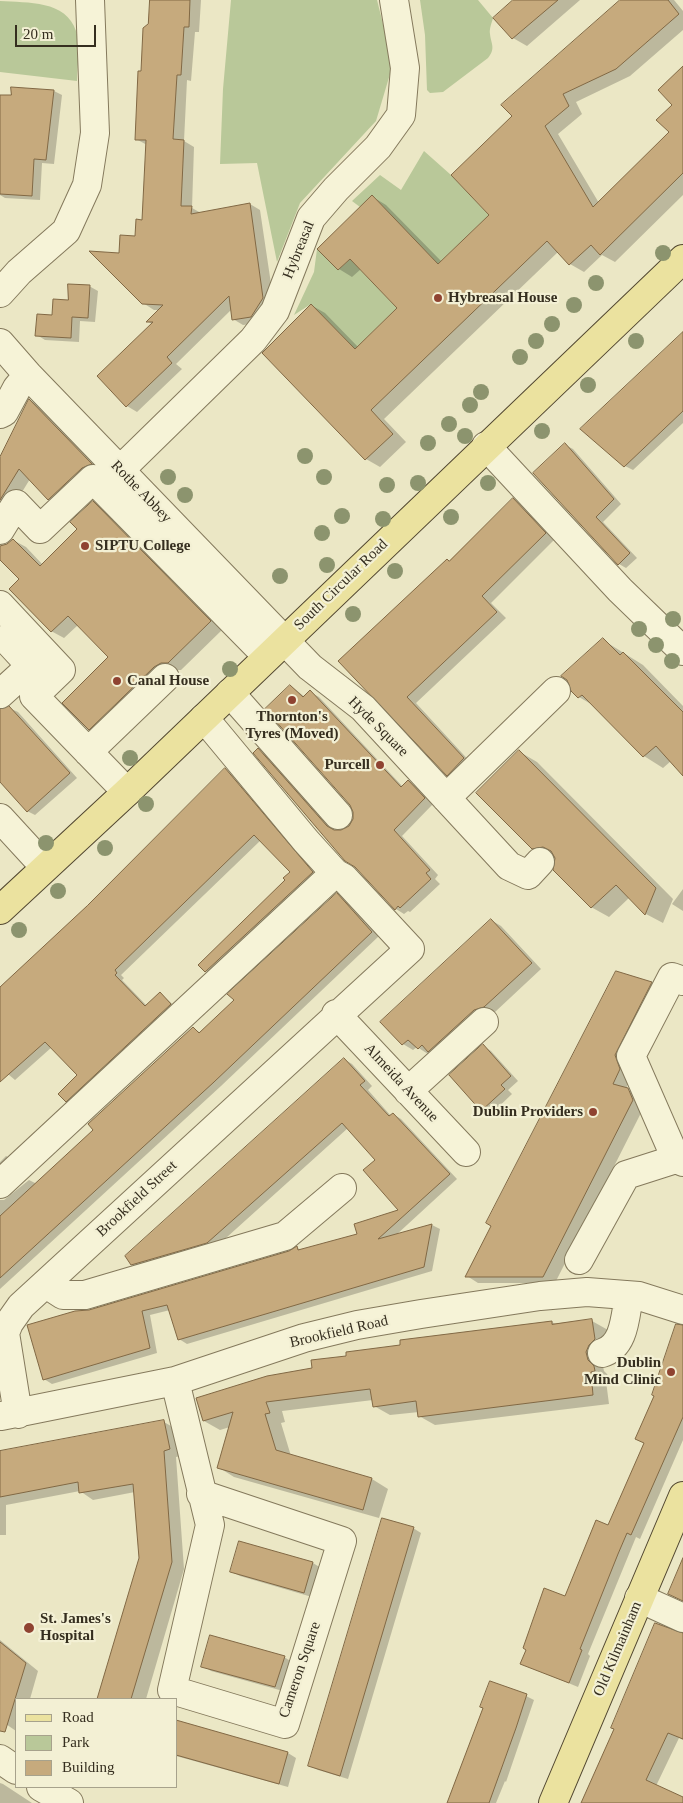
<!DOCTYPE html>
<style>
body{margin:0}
#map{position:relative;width:683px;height:1803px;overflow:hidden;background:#ebe7c5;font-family:"Times New Roman",serif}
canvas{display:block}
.legend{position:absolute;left:15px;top:1698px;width:162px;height:90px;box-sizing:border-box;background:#f3f0d4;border:1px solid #a7a28c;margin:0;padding:6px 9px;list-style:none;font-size:15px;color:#352e1f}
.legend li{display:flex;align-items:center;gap:10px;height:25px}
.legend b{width:25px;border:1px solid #a7a28c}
.scale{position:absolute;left:15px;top:25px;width:81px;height:22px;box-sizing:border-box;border:2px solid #352e1f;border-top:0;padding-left:6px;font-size:15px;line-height:18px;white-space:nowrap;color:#352e1f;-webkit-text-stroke:4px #f3f0d4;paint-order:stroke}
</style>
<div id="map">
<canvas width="683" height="1803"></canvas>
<ul class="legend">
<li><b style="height:6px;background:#ebe29f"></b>Road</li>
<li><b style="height:14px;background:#b9c899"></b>Park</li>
<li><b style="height:14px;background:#c6aa7d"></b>Building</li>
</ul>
<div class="scale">20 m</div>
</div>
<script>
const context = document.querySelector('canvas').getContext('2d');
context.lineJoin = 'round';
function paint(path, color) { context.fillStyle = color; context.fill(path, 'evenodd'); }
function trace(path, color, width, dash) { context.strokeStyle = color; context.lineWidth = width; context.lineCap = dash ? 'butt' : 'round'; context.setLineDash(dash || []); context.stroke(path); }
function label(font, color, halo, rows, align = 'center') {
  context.font = font + ' "Times New Roman",serif'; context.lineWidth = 4.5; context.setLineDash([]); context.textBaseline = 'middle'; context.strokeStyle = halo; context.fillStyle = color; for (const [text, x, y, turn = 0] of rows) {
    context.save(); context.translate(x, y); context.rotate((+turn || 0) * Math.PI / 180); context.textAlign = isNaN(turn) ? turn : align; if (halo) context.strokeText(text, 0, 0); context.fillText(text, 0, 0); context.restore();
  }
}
const green = new Path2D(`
 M231 0H377L393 64 376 121 300 203 277 262 257 163 220 164 223 89Z
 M420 0H478L493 18C492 22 489 29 490 34 491 44 496 48 488 58L443 92 430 93 427 90 425 35Z
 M0 1C28 3 66 0 76 31 81 45 77 66 77 81L0 72Z
 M424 151 451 175 489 215 438 264 373 196 360 207 352 201 380 175 401 190Z
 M317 249 338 270 350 259 397 308 355 349 311 304 294 315 314 272Z`);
const shadow = new Path2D(`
 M152 0H201L199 32H195L191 81 187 80 184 141 194 147 192 208 201 213 250 204 260 210 274 304 262 323 243 325 233 319 232 309 176 364 182 369 137 412 127 406 153 324 148 322 160 310H154L143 303 120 254 136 237 143 221 147 145 136 139Z
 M515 0H580L527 46 513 38 495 18Z
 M622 0H674L683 11V30L630 76 576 102 582 114 558 134 599 203 671 132 674 105 683 67V195L615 262 602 255 584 272 570 264 558 252 384 419 406 442 380 467 366 459 311 305 325 313 359 348 399 308 361 269 352 277 339 269 373 197 386 205 442 262 491 215 514 116Z
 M13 89 54 91 62 95 54 164 42 163 40 200 5 198 0 195V96L12 97Z
 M89 286 98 291 95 322 80 321 79 342 45 340 37 335 69 301Z
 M683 332V423L633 470 625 466Z
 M30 400 42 408 104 471 62 506 49 499 30 479 0 528V460Z
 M565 445 573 449 621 504 603 522 637 558 626 568 619 564 534 473Z
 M514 500 523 506 555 539 491 603 506 618 416 703 473 765 457 780 447 775 340 661 450 562Z
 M93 502 106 510 223 629 181 670H174L102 736 89 729 110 657 78 625 64 638 51 631 21 579 0 558V547L8 545 13 540 26 547 43 565 79 529Z
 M603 640 643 665 683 706V774L671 761 663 768 644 756 596 707 579 697Z
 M291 686 305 697 310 692 319 697 403 787 408 782 417 787 433 804 402 836 438 875 435 879 440 884 410 912 408 911 404 914 396 909 258 750 267 755 335 831 341 832 350 827 354 820 355 812Z
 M9 708 18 712 77 778 35 815 27 811 0 780V710Z
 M520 752 537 762 673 899 663 923 646 914 630 897 609 917 591 907 556 857 550 859 533 848Z
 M225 769 233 774 320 877 213 976 206 971 199 965 287 880 291 872 261 840 121 975 124 978 122 980 147 1006 160 993 178 1009 74 1105 67 1101 79 1075 52 1047 15 1080 2 1069 0 1071V989L88 907Z
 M683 889V911L672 904Z
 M337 894 344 899 379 936 221 1086 0 1289V1200H4L29 1180 37 1184 95 1130 193 1028 201 1033 235 1000Z
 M491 920 501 926 541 969 495 1012 484 1016 428 1054 417 1047 413 1050 403 1044 382 1022Z
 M651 984 663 990 626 1089 640 1096 644 1107 555 1283H478L467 1276Z
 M483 1046 491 1051 518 1081 508 1090 512 1094 490 1115 482 1110Z
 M344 1059 352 1064 372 1086 368 1090 391 1116 393 1114 401 1119 457 1179 395 1236 432 1225 440 1229 432 1271 187 1344 179 1339 170 1310 150 1315 157 1353 52 1384 44 1379 90 1311 290 1252 297 1248 302 1250 358 1235 400 1211 377 1160 348 1128 216 1247 140 1269 132 1264Z
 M6 1156 14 1160 0 1174V1162Z
 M592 1321 608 1330 602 1362 604 1371 610 1377V1380L606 1381 609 1404 435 1425 419 1416V1412L390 1415 374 1406 373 1400 282 1411 285 1422 281 1423 291 1456 372 1479 388 1489 379 1518 234 1477 218 1467 230 1427 220 1430 204 1421 314 1369 347 1357 402 1346 552 1322 557 1325Z
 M683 1326V1440L640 1539 636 1537 588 1654 590 1656 578 1687 522 1664 566 1598 609 1527 645 1443Z
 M164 1422 176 1429 181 1456 176 1457 184 1569 146 1699H101L99 1698 140 1558 135 1492 93 1500 80 1491 6 1505V1535H0V1450L9 1451Z
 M413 1528 421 1533 348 1779 318 1770 310 1766Z
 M240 1542 313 1563 321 1568 312 1597 240 1576 232 1572Z
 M683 1634V1740L679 1738 656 1786 683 1798V1803H584Z
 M0 1640 38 1671 30 1699H16V1731L0 1720Z
 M284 1657 292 1662 283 1691 211 1671 203 1666Z
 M526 1696 534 1700 506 1782 505 1781 496 1803H447Z
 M176 1721 288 1753 296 1758 288 1787 176 1756Z
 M0 1783 3 1784 32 1803H0Z`);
const building = new Path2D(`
 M150 0H190L189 27H184L181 75H177L173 139 184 140 181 206H192L191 214 250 203 263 298 251 317 232 320 229 296 167 357 172 363 126 407 97 376 153 322H146L163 305 142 304 89 251 119 253 120 235 135 236 136 219 142 220 146 140H135L138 71H141L143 28 148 24Z
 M513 0H558L512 39 493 18Z
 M620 0H668L679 14 616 69 563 94 569 106 545 126 593 207 669 132 656 120 672 105 658 90 683 66V173L600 255 591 245 569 265 547 241 371 410 393 434 365 460 262 353 311 304 355 349 397 308 350 259 338 270 317 249 372 195 438 264 489 215 451 175 512 116 501 105Z
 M11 87 54 90 46 160 34 159 32 196 0 194V95H11Z
 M68 284 90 285 88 318 72 317 71 338 35 336 37 314 52 315 53 299 68 300Z
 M683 332V411L624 467 580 429Z
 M29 399 92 464 82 468 48 500 19 469 0 500V457Z
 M565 443 614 499 596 517 630 553 618 565 533 473Z
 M513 498 546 533 482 596 497 612 407 697 464 758 447 776 338 661 447 559 449 561Z
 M93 501 211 621 168 663H161L154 667 89 730 62 703 108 657 68 616 51 632 9 589 19 579 0 560V546L7 544 13 539 40 566 77 529 70 522Z
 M603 638 620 655 623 652 683 712V776L656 746 643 757 582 695 578 698 571 691 567 680 561 676Z
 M290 685 303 697 310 690 401 787 408 780 425 798 394 830 430 870 426 873 431 879 400 908 398 906 395 910 355 867 345 861 253 753 258 748 327 826 334 830H341L349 826 353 819V812L350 805 265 709Z
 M9 706 70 773 27 812 0 782V709Z
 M519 750 656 888 645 915 616 885 591 908 553 870 555 858 551 851 543 847 532 849 476 793Z
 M225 768 313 872 205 972 198 965 285 880 283 878 290 872 254 835 115 970 117 973 115 975 145 1006 160 992 171 1004 66 1102 58 1094 77 1075 45 1042 0 1082V987L87 906Z
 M337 893 372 932 214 1082 0 1278V1216L93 1130 88 1124 193 1027 199 1033 234 1000 227 994Z
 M491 919 532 963 484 1007 474 1010 428 1052 422 1045 418 1049 408 1040 402 1045 380 1022Z
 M616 971 652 982 615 1055 620 1069 613 1084 628 1088 633 1100 543 1277H465L491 1226 486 1223Z
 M483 1044 511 1076 501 1085 505 1089 481 1111 449 1075Z
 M344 1058 365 1081 360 1085 389 1116 393 1113 450 1174 378 1239 432 1224 424 1267 178 1340 167 1305 142 1311 150 1348 43 1380 27 1325 75 1311 89 1310 289 1251 297 1246 298 1250 357 1234 354 1224 398 1210 363 1170 375 1160 342 1123 207 1243 131 1265 125 1256Z
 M592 1319 595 1339 589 1345 586 1352 588 1360 594 1366 595 1371 591 1372 593 1395 418 1417 416 1401 373 1407 370 1389 266 1402 270 1413 265 1414 276 1450 372 1478 363 1510 217 1468 233 1412 203 1421 196 1398 267 1376 312 1368 311 1360 346 1356V1352L400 1345V1340L552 1321V1324Z
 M676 1324 683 1325V1417L631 1535 627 1533 618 1554 580 1649 582 1650 569 1683 520 1664 526 1650 523 1648 544 1588 565 1596 596 1520 608 1525 644 1443 635 1439 654 1396 652 1395Z
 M164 1420 170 1449 164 1451 172 1562 131 1699H97L139 1558 133 1484 79 1493 78 1482 0 1497V1451Z
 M382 1518 414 1527 340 1776 308 1766Z
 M239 1541 313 1562 304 1593 230 1572Z
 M683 1558V1601L668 1594Z
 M655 1623 683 1633V1739L668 1733 646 1780 683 1797V1803H581L614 1729 611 1728Z
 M210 1635 285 1656 275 1687 201 1667Z
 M0 1642 26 1663 5 1732 0 1731Z
 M490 1681 527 1694 516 1728 489 1803H447L483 1708 480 1707Z
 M176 1720 288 1752 279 1784 176 1755Z`);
const minor = new Path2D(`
 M0 293 19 272 66 231 87 185 95 133 90 0
 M0 343 28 375 310 667 363 708 509 866 528 875 540 862
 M0 414 4 412 17 388 28 375
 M486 446 620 590 683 651
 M120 470 253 340 275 311 311 218 336 189 378 147 401 115 405 68 394 0
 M0 530 16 504 40 529 93 479 267 656
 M0 605 61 670 34 696 127 792
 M230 693 338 815
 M0 694 31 666 6 639
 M88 752 165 678
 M446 798 556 691
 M0 818 45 867
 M683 981 672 977 631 1056 676 1159 683 1162
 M336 1014 466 1152
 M408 1091 484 1022
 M0 1184 335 873
 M579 1260 626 1175 676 1159
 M46 1284 63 1295H85L285 1236 342 1188
 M602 1353C625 1346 625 1316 629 1296
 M175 1381 210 1525 172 1690 285 1724 342 1541 201 1494
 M18 1414 5 1333 9 1323 21 1306 410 949 344 878 335 873 306 841 204 718
 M1 1416 175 1381 304 1338 357 1325 421 1314 540 1296 587 1292 639 1296 683 1310
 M639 1598 683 1618
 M0 1759 16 1770
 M41 1787 69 1803`);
const major = new Path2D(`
 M0 910 127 792 683 259
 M553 1803 683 1496`);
const trees = [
 [663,253],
 [596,283],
 [574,305],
 [552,324],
 [536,341],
 [636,341],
 [520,357],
 [588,385],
 [481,392],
 [470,405],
 [449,424],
 [542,431],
 [465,436],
 [428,443],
 [305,456],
 [168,477],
 [324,477],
 [418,483],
 [488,483],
 [387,485],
 [185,495],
 [342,516],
 [451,517],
 [383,519],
 [322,533],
 [327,565],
 [395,571],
 [280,576],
 [353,614],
 [673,619],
 [639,629],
 [656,645],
 [672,661],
 [230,669],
 [130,758],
 [146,804],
 [46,843],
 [105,848],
 [58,891],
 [19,930]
];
const markers = [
 [438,298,5,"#8f4331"],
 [85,546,5,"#8f4331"],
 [117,681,5,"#8f4331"],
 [292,700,5,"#8f4331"],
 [380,765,5,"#8f4331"],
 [593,1112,5,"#8f4331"],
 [671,1372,5,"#8f4331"],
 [29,1628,6,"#8f4331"]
];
const streetNames = [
 ["Hybreasal",299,250,-68],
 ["Rothe Abbey",141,492,46],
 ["South Circular Road",341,585,-44],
 ["Hyde Square",378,727,45],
 ["Almeida Avenue",401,1083,47],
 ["Brookfield Street",137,1199,-43],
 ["Brookfield Road",339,1332,-13],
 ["Old Kilmainham",618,1649,-67],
 ["Cameron Square",300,1670,-71]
];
const poiNames = [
 ["Hybreasal House",448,298],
 ["SIPTU College",95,546],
 ["Canal House",127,681],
 ["Thornton's",292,717,"center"],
 ["Tyres (Moved)",292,734,"center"],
 ["Purcell",370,765,"right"],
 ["Dublin Providers",583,1112,"right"],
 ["Dublin",661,1363,"right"],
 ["Mind Clinic",661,1380,"right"],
 ["St. James's",40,1619],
 ["Hospital",40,1636]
];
paint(green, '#b9c899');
paint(shadow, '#0003');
paint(building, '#c6aa7d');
trace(building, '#816844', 1);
trace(minor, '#84795c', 30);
trace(major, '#524730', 30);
trace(minor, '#f6f3d7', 28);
trace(major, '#ebe29f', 28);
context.fillStyle = '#8c946e';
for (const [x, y] of trees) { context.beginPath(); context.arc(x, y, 8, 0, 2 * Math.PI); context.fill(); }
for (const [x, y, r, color] of markers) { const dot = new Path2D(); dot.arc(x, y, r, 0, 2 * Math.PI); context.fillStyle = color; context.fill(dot); trace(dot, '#f3f0d4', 2); }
label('15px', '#352e1f', '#f3f0d4', streetNames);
label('bold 15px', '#352e1f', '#f3f0d4', poiNames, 'left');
</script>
